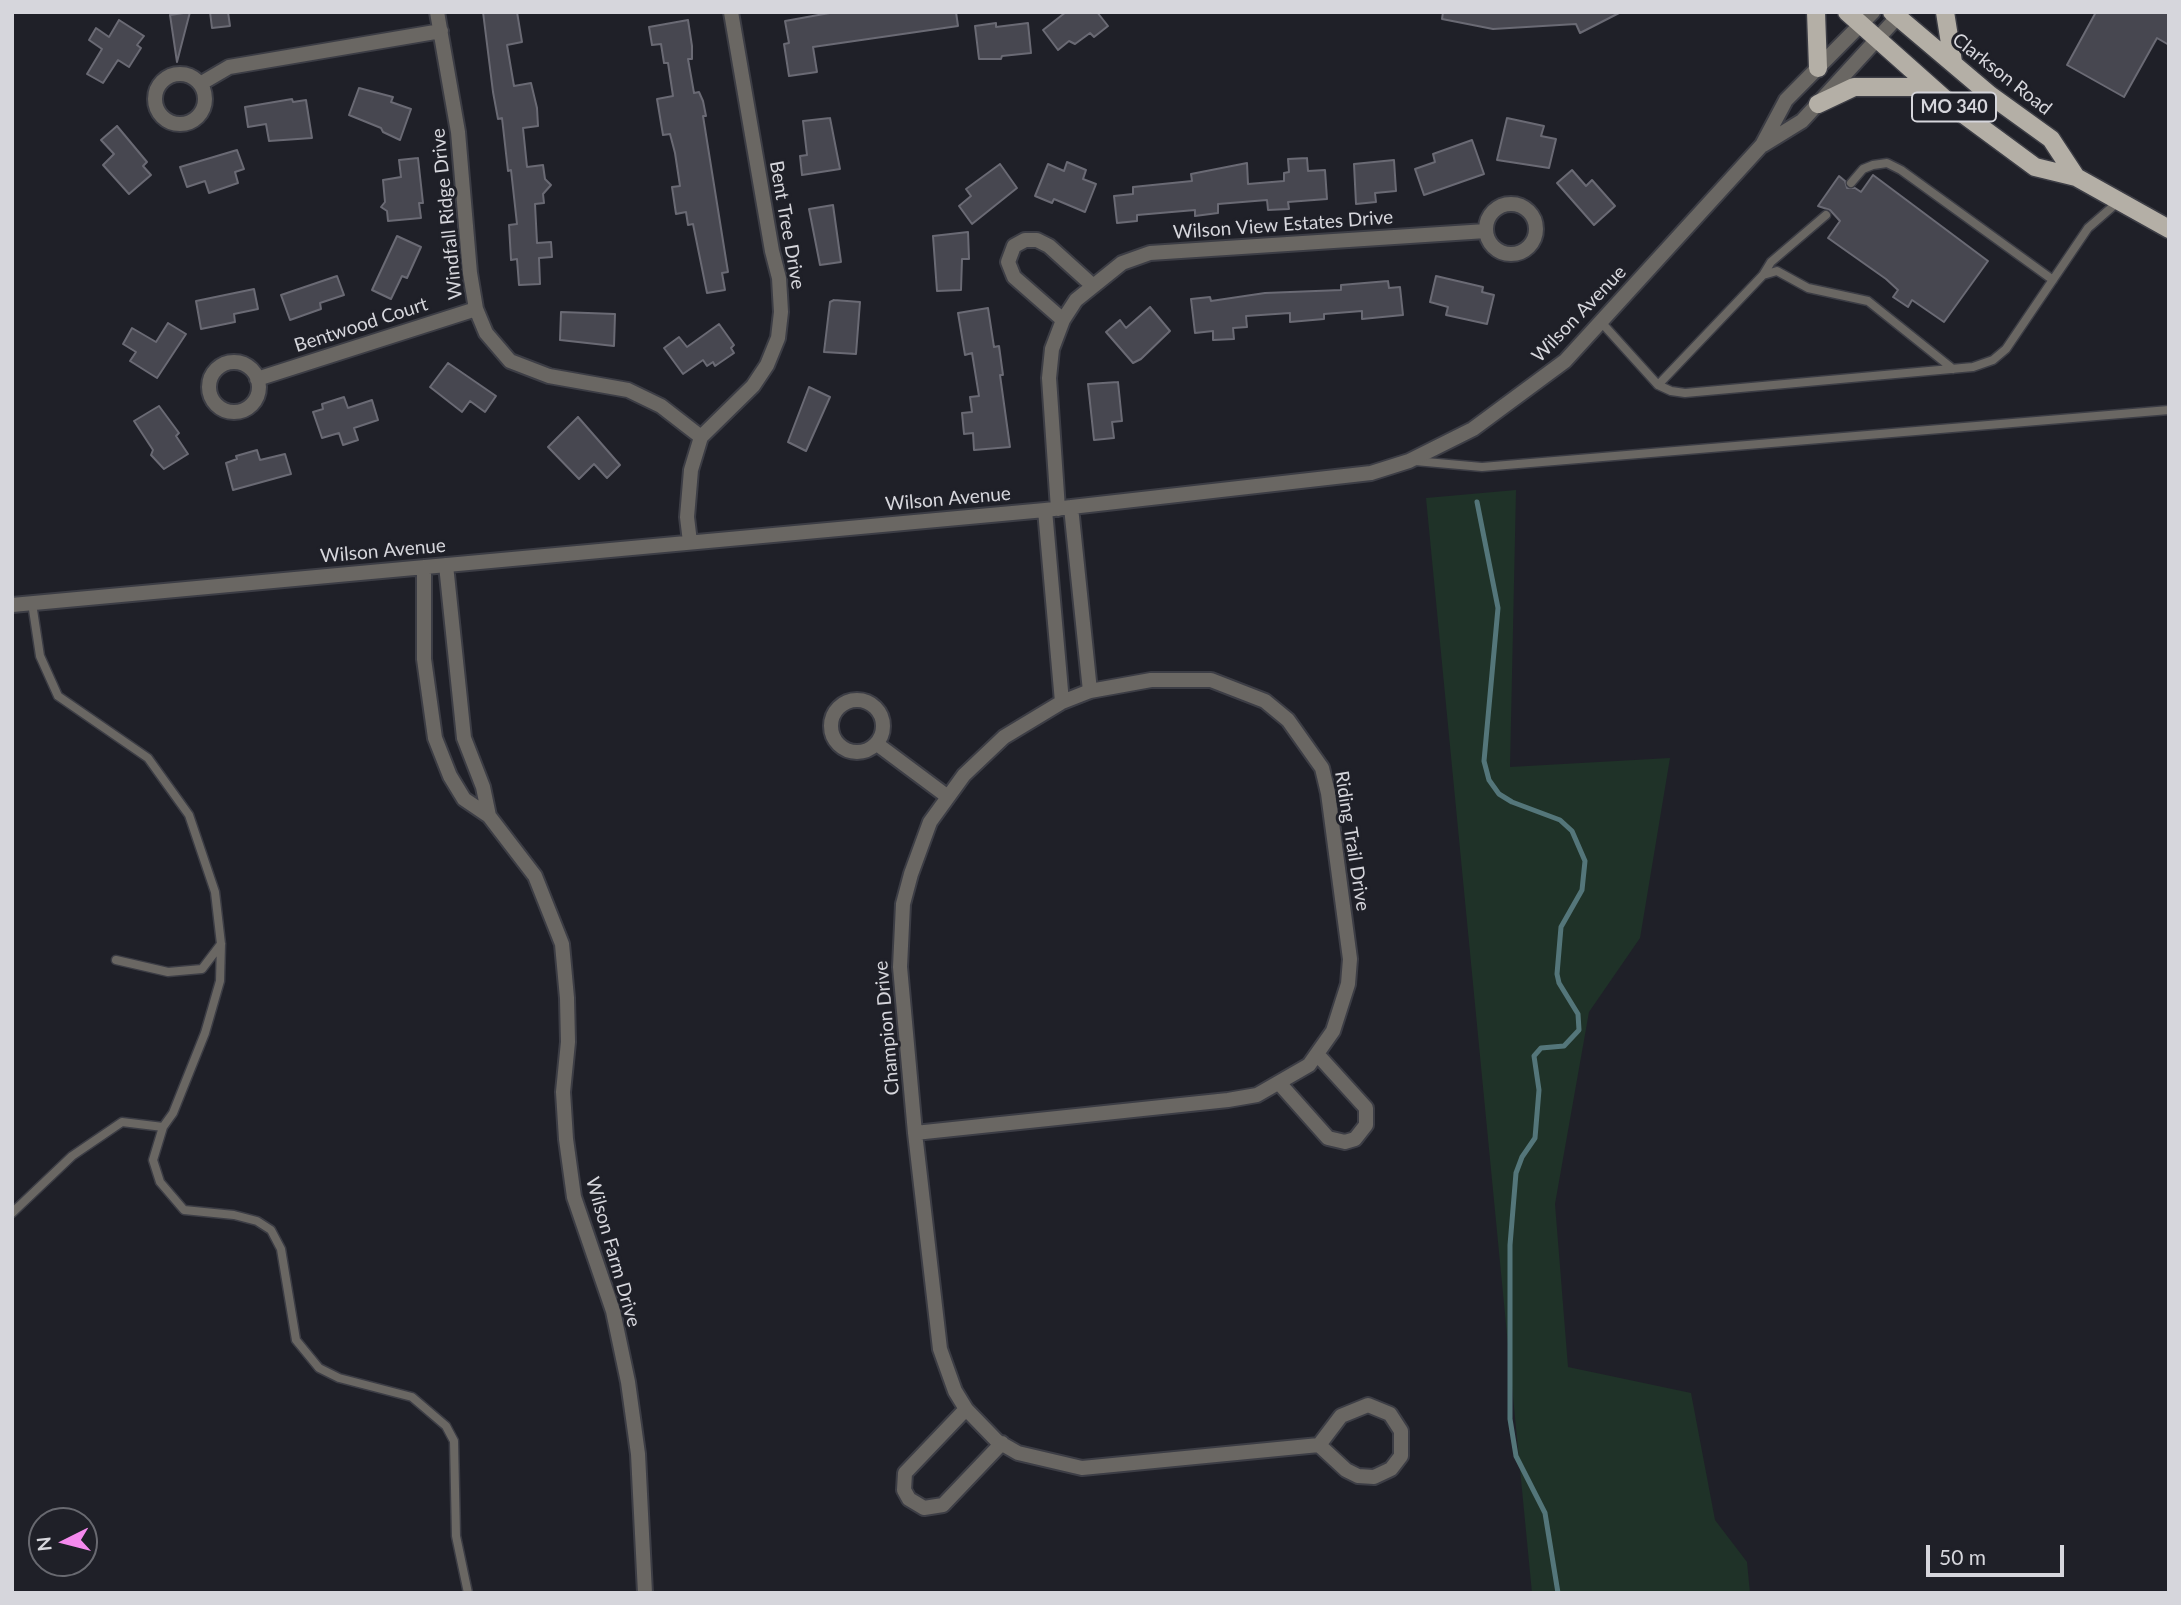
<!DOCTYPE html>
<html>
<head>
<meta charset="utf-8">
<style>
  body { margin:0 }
  #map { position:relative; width:2181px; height:1605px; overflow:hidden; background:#1f2028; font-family:Lato,sans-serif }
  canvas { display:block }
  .frame { position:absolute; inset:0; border:14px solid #d6d6dc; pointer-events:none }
  .north { position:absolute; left:28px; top:1507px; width:70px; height:70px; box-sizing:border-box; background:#1f2028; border:2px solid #686970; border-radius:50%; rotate:264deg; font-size:19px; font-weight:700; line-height:28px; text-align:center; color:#d6d6dc }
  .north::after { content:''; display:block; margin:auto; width:24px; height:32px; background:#f589ee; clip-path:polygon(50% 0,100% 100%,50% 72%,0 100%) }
  .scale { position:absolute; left:1926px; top:1545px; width:138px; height:32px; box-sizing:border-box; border:4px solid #d6d6dc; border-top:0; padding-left:9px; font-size:21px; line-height:24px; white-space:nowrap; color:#d6d6dc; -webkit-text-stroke:5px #1f2028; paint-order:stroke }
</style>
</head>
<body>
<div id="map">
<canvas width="2181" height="1605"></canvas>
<div class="frame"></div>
<div class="north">N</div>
<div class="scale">50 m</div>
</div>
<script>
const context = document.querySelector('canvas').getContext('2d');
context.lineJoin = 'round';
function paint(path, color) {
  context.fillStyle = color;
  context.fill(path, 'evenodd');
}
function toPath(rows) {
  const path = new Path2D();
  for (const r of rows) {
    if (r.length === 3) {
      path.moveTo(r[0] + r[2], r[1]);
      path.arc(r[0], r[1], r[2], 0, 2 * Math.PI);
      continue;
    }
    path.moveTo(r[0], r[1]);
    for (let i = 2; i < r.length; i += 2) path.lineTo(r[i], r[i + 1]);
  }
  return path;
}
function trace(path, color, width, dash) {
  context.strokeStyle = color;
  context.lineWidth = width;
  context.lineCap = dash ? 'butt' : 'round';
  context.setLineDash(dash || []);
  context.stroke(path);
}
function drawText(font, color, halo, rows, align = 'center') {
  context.font = font + ' Lato,sans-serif';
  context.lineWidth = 6;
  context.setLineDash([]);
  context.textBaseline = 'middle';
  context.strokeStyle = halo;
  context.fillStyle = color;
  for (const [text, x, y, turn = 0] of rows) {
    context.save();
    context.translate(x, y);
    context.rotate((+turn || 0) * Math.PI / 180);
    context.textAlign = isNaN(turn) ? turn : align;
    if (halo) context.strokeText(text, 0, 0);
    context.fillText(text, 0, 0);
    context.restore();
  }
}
const green = toPath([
  [1516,490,1510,767,1670,758,1640,938,1589,1012,1555,1204,1568,1367,1691,1393,1715,1520,1747,1562,1750,1593,1532,1593,1426,498]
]);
const stream = toPath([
  [1477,502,1498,608,1484,761,1489,780,1499,794,1512,802,1560,820,1572,831,1585,861,1582,890,1561,927,1557,974,1559,983,1578,1014,1579,1030,1564,1046,1541,1048,1534,1056,1539,1090,1535,1138,1522,1157,1516,1173,1510,1245,1510,1419,1516,1456,1545,1513,1558,1593]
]);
const building = toPath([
  [190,12,177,62,170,15,190,12],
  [210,12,228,12,230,26,212,28,210,12],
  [483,12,517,12,522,42,507,45,514,86,531,83,537,108,538,126,523,128,527,167,543,165,545,179,551,185,543,194,544,203,535,204,537,243,551,242,552,257,539,258,540,284,519,285,517,259,511,260,509,225,517,224,511,170,508,171,502,118,498,119,493,92,483,12],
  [835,12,956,12,958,26,813,47,817,72,789,76,784,44,789,43,785,21,835,12],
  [1066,12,1097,12,1108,26,1094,37,1090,33,1075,44,1069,41,1058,50,1043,30,1066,12],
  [1443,12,1621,12,1580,33,1576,24,1493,29,1442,19,1443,12],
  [2096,12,2169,12,2169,45,2157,38,2124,97,2067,65,2096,12],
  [119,20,144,36,137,45,141,48,129,67,118,60,103,83,87,74,102,49,89,40,96,28,109,37,119,20],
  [688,20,692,46,692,59,688,59,694,93,699,92,703,101,706,116,703,116,728,272,722,273,725,290,707,293,693,224,688,225,686,212,676,214,672,187,680,186,675,153,670,134,663,135,657,99,673,96,668,63,664,63,661,44,652,45,649,27,688,20],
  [996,23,996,27,1028,23,1031,53,1002,56,1001,59,979,59,975,26,996,23],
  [359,88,393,97,391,102,411,109,400,140,383,132,381,128,349,115,359,88],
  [292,99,293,102,306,100,312,138,269,141,266,124,248,127,245,107,292,99],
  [830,118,840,169,802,175,800,156,807,155,803,121,830,118],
  [1507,118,1544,126,1541,136,1556,139,1549,168,1497,160,1507,118],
  [117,126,147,162,143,166,151,175,129,194,103,165,114,154,101,140,117,126],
  [1472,140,1484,174,1424,195,1415,169,1435,162,1433,154,1472,140],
  [237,150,244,169,235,172,238,183,209,193,205,181,187,187,180,167,237,150],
  [418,158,423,203,419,203,421,218,388,221,387,211,381,207,385,202,383,180,401,177,399,160,418,158],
  [1307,158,1308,171,1325,170,1327,199,1288,202,1289,209,1268,210,1267,200,1218,204,1218,213,1195,216,1195,210,1137,215,1137,221,1117,223,1114,196,1133,194,1133,187,1192,181,1191,174,1247,163,1248,184,1284,181,1284,173,1289,172,1288,159,1307,158],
  [1394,160,1396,191,1375,193,1376,202,1356,204,1354,164,1394,160],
  [1067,162,1086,170,1083,179,1096,184,1085,212,1054,199,1052,203,1035,196,1048,164,1064,171,1067,162],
  [1000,164,1017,188,972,224,959,206,971,196,966,189,1000,164],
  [1572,170,1586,186,1592,180,1615,206,1594,225,1557,183,1572,170],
  [1873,175,1988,261,1944,322,1912,300,1908,307,1893,297,1898,290,1886,279,1828,238,1840,221,1830,210,1818,206,1839,176,1845,181,1847,188,1855,188,1861,192,1873,175],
  [833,205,841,262,820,265,809,209,833,205],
  [968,232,969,259,962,259,961,290,937,291,933,236,968,232],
  [397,236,421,247,407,278,402,276,391,299,372,290,397,236],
  [337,276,344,295,320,303,321,309,290,320,281,295,337,276],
  [1436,276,1483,287,1482,292,1494,295,1487,324,1446,315,1448,307,1430,302,1436,276],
  [1388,281,1389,288,1400,287,1403,315,1362,319,1362,311,1324,314,1324,319,1290,322,1290,313,1246,316,1247,327,1233,328,1234,339,1213,340,1213,331,1195,333,1191,299,1210,297,1211,301,1265,293,1341,290,1341,285,1388,281],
  [254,289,258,309,234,314,235,322,201,329,196,301,254,289],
  [834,300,860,302,856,354,824,352,830,302,834,300],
  [1150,307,1170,331,1141,359,1133,363,1106,332,1120,320,1126,328,1150,307],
  [988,308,994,347,999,346,1003,375,1000,375,1010,447,974,450,973,433,964,434,962,413,972,412,970,397,979,396,972,353,965,355,958,313,988,308],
  [561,312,615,314,614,346,560,340,561,312],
  [168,323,186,334,157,378,130,361,136,352,123,344,132,328,156,342,168,323],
  [719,324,734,345,731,348,734,353,715,366,713,362,707,366,703,360,683,374,664,348,679,337,687,347,719,324],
  [448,363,496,396,485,412,470,401,462,412,430,387,448,363],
  [1118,382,1122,421,1112,422,1114,438,1094,440,1088,384,1118,382],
  [809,387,830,397,806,451,788,442,809,387],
  [344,397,348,408,372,400,378,420,354,428,358,440,343,445,339,433,322,438,313,412,323,409,322,404,344,397],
  [159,406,179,433,176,436,188,454,164,469,151,455,153,450,134,421,159,406],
  [578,417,620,465,607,478,594,464,579,479,548,447,578,417],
  [257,450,260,460,285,454,291,474,233,490,226,463,237,459,236,456,257,450]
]);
const service = toPath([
  [1851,183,1863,169,1873,165,1887,163,1901,170,2053,280],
  [1763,275,1771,262,1826,215],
  [1601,322,1658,385,1671,391,1685,393,1973,367,1993,360,2006,349,2088,228,2119,201],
  [1658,385,1763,275,1777,271,1808,288,1868,301,1953,369],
  [1415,461,1482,467,2169,410],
  [116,960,168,972,202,969,221,944],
  [163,1127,153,1160,160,1182,184,1210,234,1215,257,1221,271,1230,281,1249,296,1340,319,1368,339,1378,412,1397,446,1426,454,1441,456,1536,468,1593],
  [12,1213,72,1156,122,1122,163,1127,173,1113,205,1033,220,981,221,944,215,892,189,815,148,758,58,696,40,656,32,603]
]);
const minor = toPath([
  [437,12,458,132,470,273,476,309,486,333,510,361,549,376,628,390,661,406,701,437],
  [180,99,25],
  [200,84,229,67,441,31],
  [1763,145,1802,121,1902,12],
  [1511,229,25],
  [1063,320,1014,277,1008,262,1014,246,1025,240,1037,240,1049,246,1092,285],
  [234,387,25],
  [257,379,476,309],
  [1071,507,1090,691],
  [1058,509,1049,378,1052,349,1063,320,1076,300,1122,263,1150,253,1486,231],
  [1045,510,1062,702],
  [690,542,687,517,691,470,701,437,753,386,767,365,778,338,781,312,779,278,772,251,731,12],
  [446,565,464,738,483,787,489,816],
  [424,567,424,659,435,738,450,776,464,799,489,816,535,876,562,944,567,998,568,1042,563,1092,566,1139,574,1197,613,1311,628,1382,638,1454,645,1593],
  [12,605,1045,510,1371,473,1409,461,1473,429,1565,361,1762,145,1786,100,1873,12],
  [857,726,26],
  [877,744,948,797],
  [1280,1084,1328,1138,1345,1142,1355,1139,1366,1125,1366,1108,1317,1054],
  [915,1133,1228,1100,1257,1095,1309,1065,1333,1031,1348,984,1350,959,1328,793,1322,768,1288,720,1265,701,1211,680,1151,680,1090,691,1062,702,1004,737,964,775,930,822,911,874,903,904,900,967,915,1133,940,1349,955,1391,966,1409,997,1441,1018,1453,1082,1468,1319,1445,1341,1416,1368,1405,1390,1414,1401,1431,1401,1456,1391,1469,1374,1477,1358,1476,1346,1470,1319,1445],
  [966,1409,905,1473,904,1490,909,1499,924,1508,943,1505,1002,1443]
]);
const primary = toPath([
  [1816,12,1818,68],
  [1847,12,1955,108,2035,167,2076,177,2169,229],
  [1892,12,1990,95,2051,139,2076,177],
  [1945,12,1953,62],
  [1818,104,1854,87,1931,87]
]);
const shields = [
  [1954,107,84]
];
const shieldNames = [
  ["MO 340",1954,107]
];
const streetNames = [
  ["Clarkson Road",2002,74,38],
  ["Windfall Ridge Drive",447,214,-96],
  ["Bent Tree Drive",787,225,80],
  ["Wilson View Estates Drive",1283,225,-4],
  ["Wilson Avenue",1579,314,-46],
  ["Bentwood Court",361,325,-18],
  ["Wilson Avenue",948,499,-5],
  ["Wilson Avenue",383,551,-5],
  ["Riding Trail Drive",1352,841,81],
  ["Champion Drive",887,1028,-95],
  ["Wilson Farm Drive",613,1252,74]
];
paint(green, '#1f3228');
trace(stream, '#54767a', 5);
paint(building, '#474750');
trace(building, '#6a6a74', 2);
trace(service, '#3c3d45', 11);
trace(minor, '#3c3d45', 18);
trace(primary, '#3c3d45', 21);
trace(service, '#6a6763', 8);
trace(minor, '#6a6763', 14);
trace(primary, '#b4afa6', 18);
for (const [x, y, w] of shields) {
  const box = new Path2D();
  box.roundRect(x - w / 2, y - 14.5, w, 29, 5);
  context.fillStyle = '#1f2028';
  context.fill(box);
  trace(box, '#d6d6dc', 2);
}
drawText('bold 18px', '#d6d6dc', null, shieldNames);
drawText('19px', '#d6d6dc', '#1f2028', streetNames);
</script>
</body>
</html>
